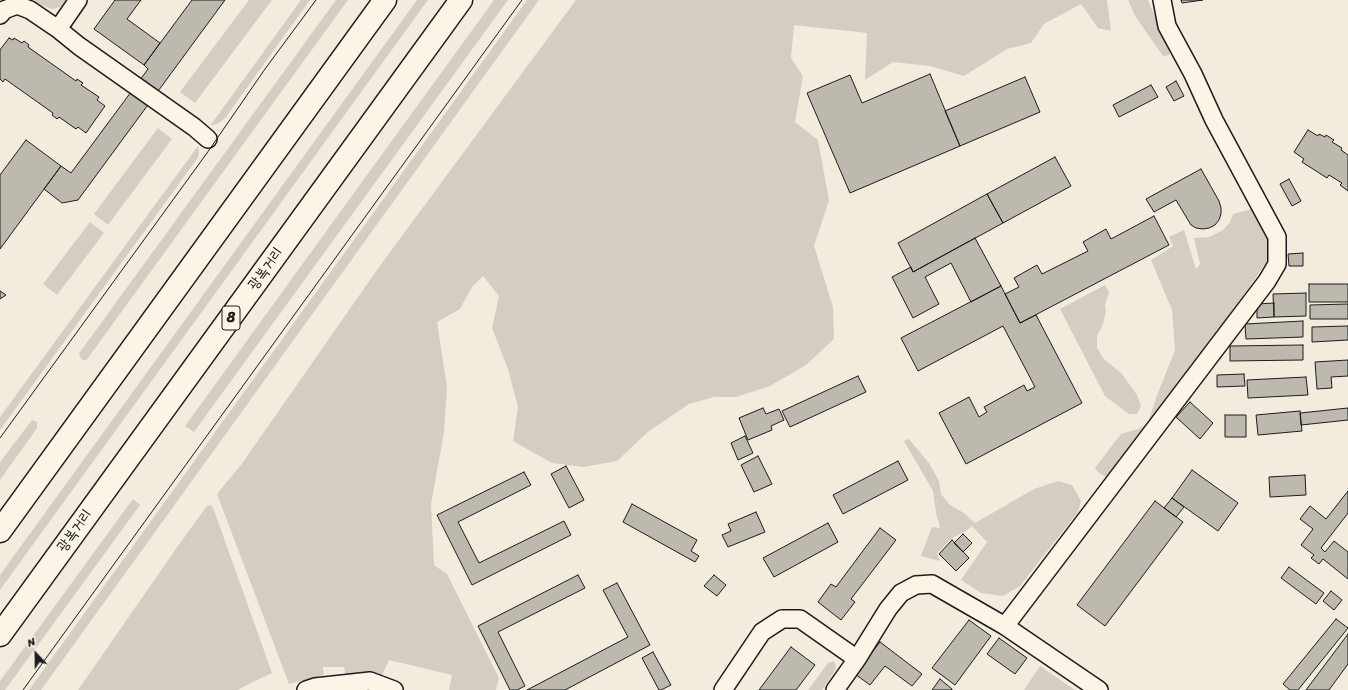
<!DOCTYPE html>
<html>
<head>
<meta charset="utf-8">
<style>
  body { margin:0 }
  #map { position:relative; width:1348px; height:690px; overflow:hidden; background:#f3ecdd; font-family:Sriracha,sans-serif }
  canvas { display:block }
  .north { position:absolute; left:16px; top:634px; width:40px; height:40px; -webkit-text-stroke:3px #fcf5e5; paint-order:stroke; rotate:338deg; font-size:11px; font-weight:700; line-height:16px; text-align:center; color:#1c1c1c }
  .north::after { content:''; display:block; margin:auto; width:14px; height:18px; background:#1c1c1c; clip-path:polygon(50% 0,100% 100%,50% 72%,0 100%) }
</style>
</head>
<body>
<div id="map">
<canvas width="1348" height="690"></canvas>
<div class="north">N</div>
</div>
<script>
const context = document.querySelector('canvas').getContext('2d');
context.lineJoin = 'round';
function paint(path, color) {
  context.fillStyle = color;
  context.fill(path, 'evenodd');
}
function toPath(rows) {
  const path = new Path2D();
  for (const r of rows) {
    path.moveTo(r[0], r[1]);
    for (let i = 2; i < r.length; i += 2) path.lineTo(r[i], r[i + 1]);
  }
  return path;
}
function trace(path, color, width, dash) {
  context.strokeStyle = color;
  context.lineWidth = width;
  context.lineCap = dash ? 'butt' : 'round';
  context.setLineDash(dash || []);
  context.stroke(path);
}
function drawText(font, color, halo, rows, align = 'center') {
  context.font = font + ' Sriracha,"Poor Story",sans-serif';
  context.lineWidth = 4;
  context.setLineDash([]);
  context.textBaseline = 'middle';
  context.strokeStyle = halo;
  context.fillStyle = color;
  for (const [text, x, y, turn = 0] of rows) {
    context.save();
    context.translate(x, y);
    context.rotate((+turn || 0) * Math.PI / 180);
    context.textAlign = isNaN(turn) ? turn : align;
    if (halo) context.strokeText(text, 0, 0);
    context.fillText(text, 0, 0);
    context.restore();
  }
}
const green = toPath([
  [28,0,70,0,66,6,52,9],
  [249,0,272,0,195,103,180,92],
  [301,0,310,0,226,117,219,123,210,126],
  [336,0,348,0,88,358,86,360,82,360,79,355,80,352],
  [417,0,428,0,0,590,0,575],
  [494,0,508,0,194,432,185,426],
  [527,0,539,0,41,690,29,690],
  [576,0,1107,0,1111,31,1098,28,1081,4,1044,24,1031,43,1007,49,964,76,930,66,893,62,865,80,867,33,794,25,791,58,803,76,795,122,818,140,829,200,814,246,833,307,834,339,806,365,770,386,736,397,714,397,689,404,649,431,617,461,584,467,552,463,513,441,518,407,508,369,492,328,499,296,483,276,472,287,460,309,437,322,447,387,444,432,431,504,434,565,447,574,499,678,496,690,449,690,452,675,389,660,381,677,346,677,344,667,323,667,324,675,289,684,217,494,241,465,379,267],
  [1128,0,1148,0,1170,53,1167,56,1163,56,1135,16],
  [158,128,172,139,108,225,94,214],
  [198,146,199,153,197,159,0,430,0,417],
  [1252,209,1266,234,1270,248,1268,260,1183,381,1113,476,1106,477,1098,472,1095,468,1121,434,1138,429,1148,423,1156,398,1175,350,1172,310,1151,260,1173,246,1169,237,1184,230,1196,269,1200,264,1194,238,1209,237,1223,230,1230,222,1233,214],
  [90,222,104,233,57,295,43,284],
  [1105,285,1109,292,1105,305,1106,311,1103,324,1097,336,1097,348,1103,358,1122,374,1137,395,1141,406,1137,414,1129,414,1105,396,1060,309],
  [32,420,37,422,37,428,0,480,0,462],
  [909,439,929,463,939,481,941,494,950,505,964,513,975,523,1034,489,1058,481,1072,485,1081,501,1078,512,1020,586,1003,596,981,593,961,580,987,542,972,526,966,531,952,538,937,553,940,561,921,556,932,527,940,528,936,513,933,491,904,441],
  [133,499,140,505,5,690,0,690,0,681],
  [210,505,212,506,215,513,272,673,237,690,78,690,173,553,206,507],
  [834,661,836,666,834,672,822,690,808,690,828,663],
  [1040,666,1075,690,1024,690]
]);
const building = toPath([
  [115,0,141,0,127,19,160,43,144,65,94,29,115,0],
  [192,0,225,0,78,200,62,203,44,189,61,166,71,173,148,69,144,65,192,0],
  [1181,0,1203,0,1182,3,1181,0],
  [9,38,13,40,14,38,22,43,24,41,29,45,28,47,76,81,77,79,83,83,81,85,99,97,97,100,105,106,86,133,78,127,76,129,59,117,57,119,52,115,53,113,5,79,3,82,0,79,0,50,9,38],
  [930,74,960,146,850,193,807,93,850,75,862,103,930,74],
  [1025,77,1040,112,960,146,945,111,1025,77],
  [1176,81,1184,96,1174,101,1166,87,1176,81],
  [1151,85,1158,97,1119,117,1113,105,1151,85],
  [1308,130,1318,136,1319,134,1325,137,1326,135,1334,140,1332,142,1342,148,1341,150,1348,155,1348,191,1340,185,1342,183,1329,175,1327,178,1302,162,1304,159,1294,152,1308,130],
  [26,140,61,166,0,249,0,175,26,140],
  [1055,157,1071,186,1003,223,987,194,1055,157],
  [1201,169,1219,201,1221,208,1221,214,1219,220,1215,225,1209,228,1203,229,1196,228,1191,225,1176,200,1154,212,1146,199,1201,169],
  [1289,179,1301,201,1292,206,1280,184,1289,179],
  [987,194,1003,223,913,272,898,243,987,194],
  [1154,216,1169,245,1020,323,1005,294,1019,287,1014,278,1037,265,1042,274,1088,251,1083,242,1106,229,1111,239,1154,216],
  [975,238,1001,286,971,302,951,263,925,277,939,304,913,318,892,277,911,267,913,272,975,238],
  [1303,253,1303,266,1289,266,1288,254,1303,253],
  [1309,284,1348,284,1348,302,1309,302,1309,284],
  [1001,286,1020,323,1036,315,1082,403,966,464,939,413,969,397,979,417,987,412,984,407,1024,385,1027,391,1035,387,1003,326,918,371,901,338,1001,286],
  [0,291,6,295,0,299,0,291],
  [1306,293,1306,316,1274,317,1273,294,1306,293],
  [1274,303,1274,317,1257,318,1257,304,1274,303],
  [1348,304,1348,319,1310,319,1310,305,1348,304],
  [1303,321,1303,337,1246,339,1245,324,1303,321],
  [1348,326,1348,340,1312,342,1312,327,1348,326],
  [1303,345,1303,360,1230,361,1230,346,1303,345],
  [1348,360,1348,376,1331,377,1332,388,1317,389,1315,362,1348,360],
  [1244,374,1245,386,1217,387,1217,375,1244,374],
  [858,376,866,392,790,427,782,411,858,376],
  [1306,377,1308,395,1248,398,1247,380,1306,377],
  [1190,402,1213,423,1200,439,1176,417,1190,402],
  [763,408,766,414,779,409,784,420,771,426,772,430,748,440,739,418,763,408],
  [1348,408,1348,420,1301,425,1300,413,1348,408],
  [1300,411,1302,431,1258,435,1256,415,1300,411],
  [1225,415,1246,415,1246,437,1225,437,1225,415],
  [745,436,753,453,738,460,731,443,745,436],
  [758,456,772,484,754,492,741,465,758,456],
  [898,461,908,480,843,514,833,495,898,461],
  [566,466,584,500,569,508,551,474,566,466],
  [1192,470,1238,503,1218,531,1172,498,1192,470],
  [524,472,531,485,458,522,479,563,564,521,571,535,472,585,437,515,524,472],
  [1305,475,1306,495,1270,497,1269,477,1305,475],
  [1348,491,1348,513,1321,548,1325,552,1334,541,1348,552,1348,579,1323,559,1319,564,1311,558,1314,555,1301,545,1313,529,1300,519,1310,506,1326,519,1348,491],
  [1172,498,1184,507,1176,517,1164,508,1172,498],
  [1155,501,1183,522,1105,626,1077,605,1155,501],
  [632,504,697,540,691,551,699,556,695,562,623,522,632,504],
  [756,512,765,532,728,547,722,535,731,531,728,524,756,512],
  [828,523,838,542,774,577,763,558,828,523],
  [880,528,896,540,851,599,855,602,841,620,818,602,831,584,836,587,880,528],
  [963,534,972,543,963,552,954,543,963,534],
  [952,540,969,558,956,571,939,554,952,540],
  [1289,567,1324,593,1316,604,1281,578,1289,567],
  [578,575,585,588,498,632,525,686,517,690,510,690,478,626,578,575],
  [714,575,726,585,717,596,704,586,714,575],
  [617,583,650,645,565,690,527,690,628,637,603,590,617,583],
  [1331,591,1342,600,1334,610,1323,601,1331,591],
  [1336,619,1348,628,1298,690,1290,690,1283,684,1336,619],
  [969,620,991,636,955,685,932,668,969,620],
  [1348,634,1348,664,1329,690,1306,690,1348,634],
  [999,638,1027,658,1015,674,987,654,999,638],
  [880,642,922,674,912,686,885,666,870,685,855,674,880,642],
  [791,647,815,665,796,690,759,690,791,647],
  [653,652,671,685,661,690,659,690,642,658,653,652],
  [940,679,952,689,952,690,932,690,940,679]
]);
const minor = toPath([
  [78,0,58,29,79,46,194,127,208,139],
  [0,15,4,10,17,5,30,10,58,29],
  [1005,626,1267,281,1277,264,1277,237,1214,120,1193,74,1167,26,1162,0],
  [306,690,315,687,370,681,394,690],
  [723,690,762,632,782,619,800,619,857,659],
  [835,690,857,659,888,609,901,593,916,585,932,584,1005,626,1099,690]
]);
const trunk = toPath([
  [0,531,385,0],
  [0,635,461,0]
]);
const tram = toPath([
  [0,438,207,153,265,69,316,0],
  [23,690,522,0]
]);
const shields = [
  [231,318,18]
];
const shieldNames = [
  ["8",231,318]
];
const streetNames = [
  ["광복거리",266,269,-54],
  ["광복거리",75,531,-54]
];
paint(green, '#d3cec1');
paint(building, '#beb9ae');
trace(building, '#1c1c1c', 1);
trace(minor, '#1c1c1c', 20);
trace(trunk, '#1c1c1c', 25);
trace(minor, '#fcf5e5', 17);
trace(trunk, '#fcf5e5', 22);
trace(tram, '#1c1c1c', 1);
for (const [x, y, w] of shields) {
  const box = new Path2D();
  box.roundRect(x - w / 2, y - 12, w, 24, 3);
  context.fillStyle = '#fcf5e5';
  context.fill(box);
  trace(box, '#1c1c1c', 1);
}
drawText('bold 14px', '#1c1c1c', null, shieldNames);
drawText('15px', '#1c1c1c', '#fcf5e5', streetNames);
</script>
</body>
</html>
